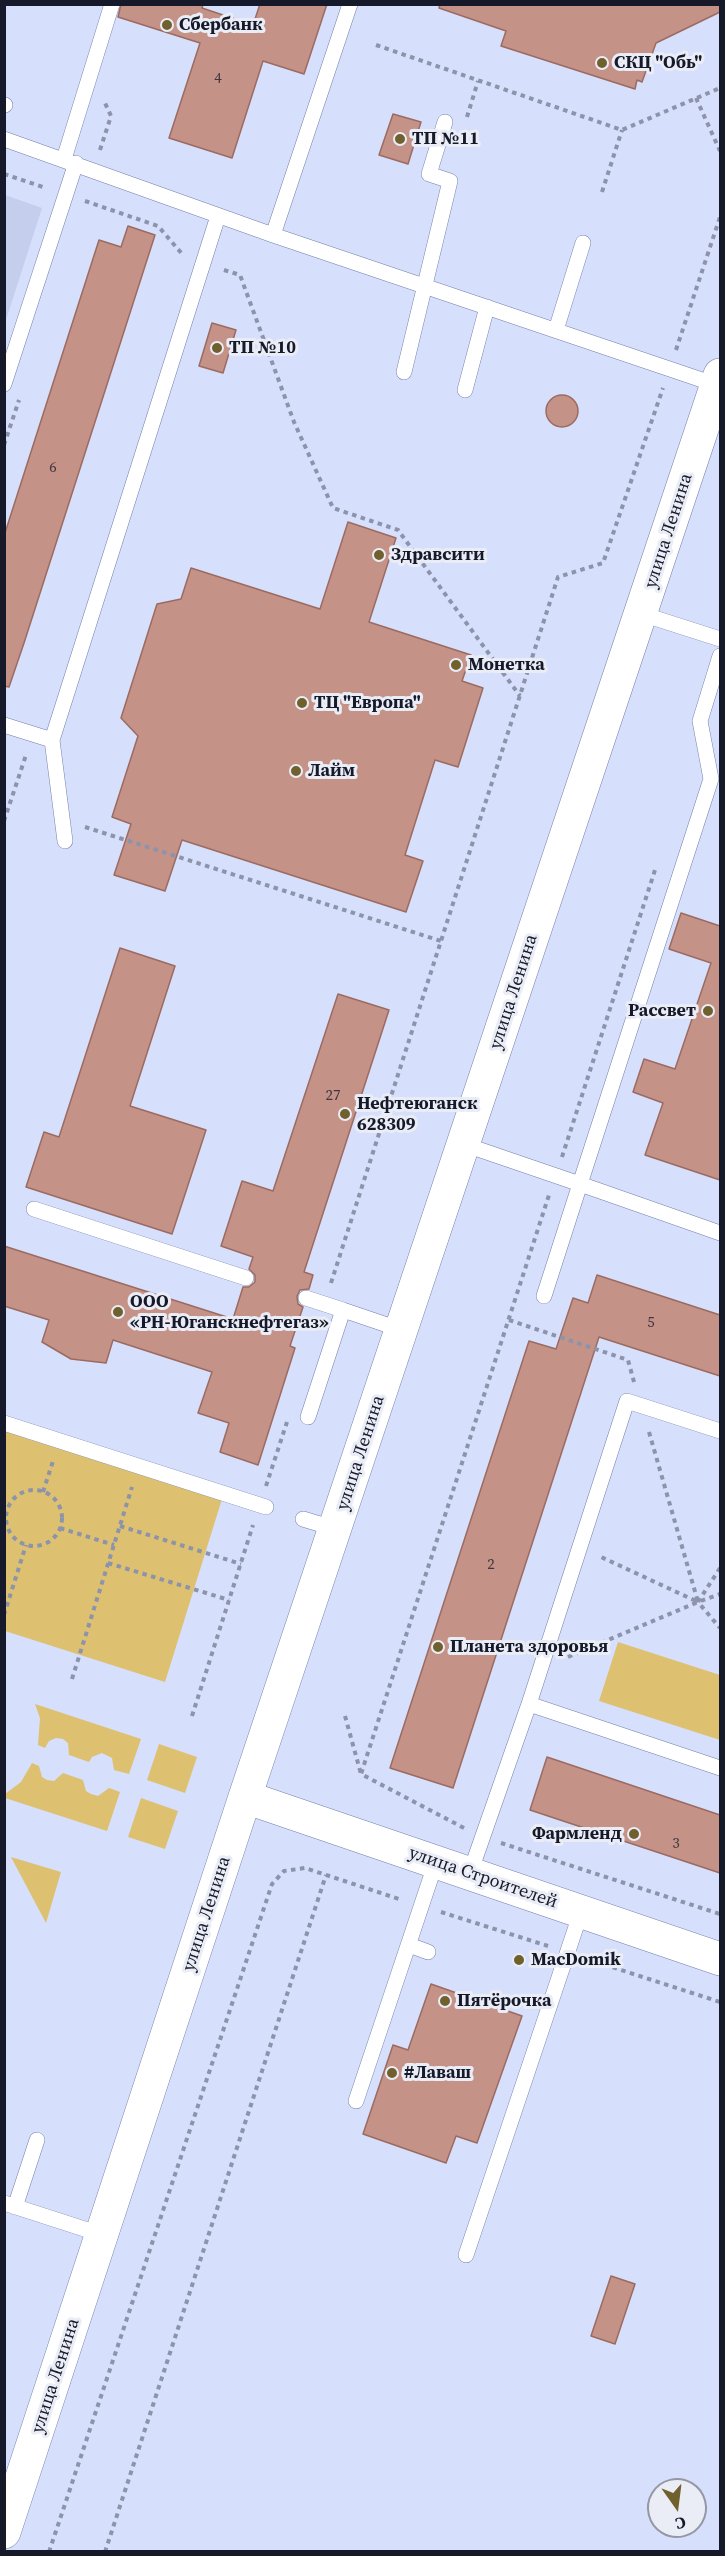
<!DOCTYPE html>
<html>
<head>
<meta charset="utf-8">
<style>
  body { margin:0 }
  #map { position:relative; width:725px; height:2556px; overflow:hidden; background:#d6dffb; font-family:"Source Serif 4",serif }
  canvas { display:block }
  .frame { position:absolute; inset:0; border:6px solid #151929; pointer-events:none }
  .north { position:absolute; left:647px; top:2478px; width:60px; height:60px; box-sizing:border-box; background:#eaedf6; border:2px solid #9598a4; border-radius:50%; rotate:166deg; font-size:16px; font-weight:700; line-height:24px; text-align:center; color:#151929 }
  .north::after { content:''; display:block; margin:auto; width:21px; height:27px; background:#70602e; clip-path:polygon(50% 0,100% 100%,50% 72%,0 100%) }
</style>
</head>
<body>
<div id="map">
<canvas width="725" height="2556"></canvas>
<div class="frame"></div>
<div class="north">С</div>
</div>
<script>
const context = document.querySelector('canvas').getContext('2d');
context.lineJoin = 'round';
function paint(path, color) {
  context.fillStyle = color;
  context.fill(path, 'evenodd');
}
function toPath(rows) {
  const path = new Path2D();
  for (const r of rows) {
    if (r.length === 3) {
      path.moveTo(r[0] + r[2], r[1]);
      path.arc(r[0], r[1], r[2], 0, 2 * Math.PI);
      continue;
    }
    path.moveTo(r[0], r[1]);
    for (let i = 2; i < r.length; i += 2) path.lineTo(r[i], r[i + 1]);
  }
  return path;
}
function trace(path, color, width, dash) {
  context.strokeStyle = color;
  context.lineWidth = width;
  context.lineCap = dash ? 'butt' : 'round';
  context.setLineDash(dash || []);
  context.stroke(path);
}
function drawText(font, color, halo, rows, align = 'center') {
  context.font = font + ' "Source Serif 4",serif';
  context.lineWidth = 6;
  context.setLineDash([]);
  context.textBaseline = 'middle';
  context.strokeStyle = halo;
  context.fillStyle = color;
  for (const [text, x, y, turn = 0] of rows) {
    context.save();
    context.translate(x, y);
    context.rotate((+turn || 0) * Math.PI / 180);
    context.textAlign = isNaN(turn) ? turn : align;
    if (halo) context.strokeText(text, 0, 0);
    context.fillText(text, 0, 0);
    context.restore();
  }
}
const built = toPath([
  [5,195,42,208,5,323,4,195]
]);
const green = toPath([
  [4,1430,222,1499,165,1682,5,1631],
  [618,1642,720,1675,720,1740,599,1701],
  [35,1704,141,1739,129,1774,114,1770,112,1758,102,1753,92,1757,89,1762,69,1755,68,1743,63,1739,56,1738,49,1741,45,1748,38,1745,40,1718],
  [159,1744,197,1757,185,1793,147,1780],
  [32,1763,39,1766,42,1777,47,1780,54,1781,63,1773,83,1780,86,1791,91,1794,98,1796,109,1788,120,1792,107,1831,5,1798,5,1794,21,1782],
  [141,1798,178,1811,165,1849,128,1837],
  [11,1857,61,1872,46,1923]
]);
const building = toPath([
  [121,4,203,4,202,8,253,25,260,4,327,4,304,74,263,61,232,158,169,138,200,43,118,17,121,4],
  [440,4,720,4,720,12,656,43,642,82,637,80,635,89,501,46,506,31,439,8,440,4],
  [393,114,421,122,408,164,379,155,393,114],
  [128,226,155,235,24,643,9,687,4,686,4,536,99,240,121,247,128,226],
  [212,323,236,330,223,373,199,366,212,323],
  [562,411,16],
  [348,522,396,538,369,622,471,655,462,681,483,688,458,767,435,760,405,855,423,861,406,912,182,840,165,891,114,875,131,824,112,817,138,736,121,718,157,604,181,599,191,568,320,609,348,522],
  [681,913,720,926,720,1180,645,1155,663,1103,633,1092,644,1059,675,1069,711,963,669,949,681,913],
  [120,948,175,966,130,1106,206,1130,172,1234,26,1187,44,1132,59,1137,120,948],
  [338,994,389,1010,304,1272,313,1275,309,1289,300,1290,297,1296,298,1304,303,1307,290,1346,295,1348,258,1465,220,1452,229,1423,198,1413,212,1372,113,1340,106,1363,71,1359,42,1342,49,1320,4,1306,4,1246,233,1319,243,1287,249,1287,255,1282,255,1275,249,1269,253,1257,221,1246,242,1181,273,1191,338,994],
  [597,1275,720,1315,720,1376,599,1337,453,1788,390,1768,529,1341,556,1349,573,1298,588,1303,597,1275],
  [547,1757,720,1815,720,1873,530,1810,547,1757],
  [431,1984,522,2016,477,2143,456,2136,446,2163,363,2134,393,2045,408,2050,431,1984],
  [611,2276,635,2284,615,2344,591,2336,611,2276]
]);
const path = toPath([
  [376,45,622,130,720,88],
  [696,98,720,151],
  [467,117,478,81],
  [100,150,111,116,105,103],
  [4,174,46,188],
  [602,192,622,130],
  [85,201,158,226,183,255],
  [224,270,240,275,294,422,333,508,398,530,520,696],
  [676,350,720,217],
  [4,445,19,400],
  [4,821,26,755],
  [85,827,441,941],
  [562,1157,655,870],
  [331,1283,558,577,603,563,663,388],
  [509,1320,628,1360,634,1382],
  [649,1432,698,1602,720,1594],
  [266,1486,287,1422],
  [34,1518,28],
  [43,1492,53,1461],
  [120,1526,241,1564],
  [60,1528,114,1545],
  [108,1563,229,1600],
  [720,1568,698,1602,720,1628],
  [4,1615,26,1545],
  [568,1657,698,1602,599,1556],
  [72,1679,132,1487],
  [192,1716,253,1525],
  [345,1716,361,1774],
  [464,1828,361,1774,549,1195],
  [501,1843,720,1914],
  [441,1912,548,1946],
  [587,1959,720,2002],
  [49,2552,272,1884,284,1871,305,1868,402,1900],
  [105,2552,326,1875]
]);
const lane = toPath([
  [4,105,5,105],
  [4,139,273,235,717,385],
  [64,159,112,4],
  [273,235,350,4],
  [556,330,583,243],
  [404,372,450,181,429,174,445,122],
  [4,384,76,163],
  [465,390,487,307],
  [642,614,720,639],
  [720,656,700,721,711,779,580,1184,720,1233],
  [4,725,52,740,218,216],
  [52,740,65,841],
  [463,1144,580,1184,544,1296],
  [34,1209,246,1278],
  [306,1298,343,1310],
  [308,1417,343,1310,402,1330],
  [4,1423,266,1507],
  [303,1519,336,1529],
  [529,1704,720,1768],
  [470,1873,529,1704,627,1401,720,1431],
  [409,1945,428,1952],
  [356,2101,436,1862],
  [4,2203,103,2235],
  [15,2207,37,2140],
  [466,2255,581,1912]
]);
const secondary = toPath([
  [245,1797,720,1959],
  [4,2532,245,1797,720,375]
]);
const markers = [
  [167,25,6,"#70602e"],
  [602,63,6,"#70602e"],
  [400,139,6,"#70602e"],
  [217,348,6,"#70602e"],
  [379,555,6,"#70602e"],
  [456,665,6,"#70602e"],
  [302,703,6,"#70602e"],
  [296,771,6,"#70602e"],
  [708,1011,6,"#70602e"],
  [345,1114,6,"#70602e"],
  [118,1312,6,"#70602e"],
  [438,1647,6,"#70602e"],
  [634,1834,6,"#70602e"],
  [519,1960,6,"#70602e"],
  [445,2001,6,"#70602e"],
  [392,2073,6,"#70602e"]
];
const numberNames = [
  ["4",218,79],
  ["6",53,468],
  ["27",333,1096],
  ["5",651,1323],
  ["2",491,1565],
  ["3",676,1844]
];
const poiNames = [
  ["Сбербанк",179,25],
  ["СКЦ \"Обь\"",614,63],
  ["ТП №11",412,139],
  ["ТП №10",229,348],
  ["Здравсити",391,555],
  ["Монетка",468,665],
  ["ТЦ \"Европа\"",314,703],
  ["Лайм",308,771],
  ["Рассвет",696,1011,"right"],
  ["Нефтеюганск",357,1104],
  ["628309",357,1125],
  ["ООО",130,1302],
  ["«РН-Юганскнефтегаз»",130,1323],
  ["Планета здоровья",450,1647],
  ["Фармленд",622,1834,"right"],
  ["MacDomik",531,1960],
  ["Пятёрочка",457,2001],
  ["#Лаваш",404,2073]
];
const streetNames = [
  ["улица Ленина",669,531,-72],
  ["улица Ленина",514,992,-72],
  ["улица Ленина",361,1453,-72],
  ["улица Строителей",483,1878,19],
  ["улица Ленина",207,1914,-72],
  ["улица Ленина",56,2376,-72]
];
paint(built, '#c5ceed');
paint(green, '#ddc170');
paint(building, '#c59288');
trace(building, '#9b6b61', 1.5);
trace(lane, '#7481aa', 16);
trace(secondary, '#7481aa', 34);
trace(path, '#8c93aa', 4, [4.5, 4.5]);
trace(lane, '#fff', 15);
trace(secondary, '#fff', 33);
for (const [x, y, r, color] of markers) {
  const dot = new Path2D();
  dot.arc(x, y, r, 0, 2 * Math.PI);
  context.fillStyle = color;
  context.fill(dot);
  trace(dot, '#eaedf6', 2);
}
drawText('15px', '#413741', null, numberNames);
drawText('bold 18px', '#151929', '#eaedf6', poiNames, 'left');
drawText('18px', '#151929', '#eaedf6', streetNames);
</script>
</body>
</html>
